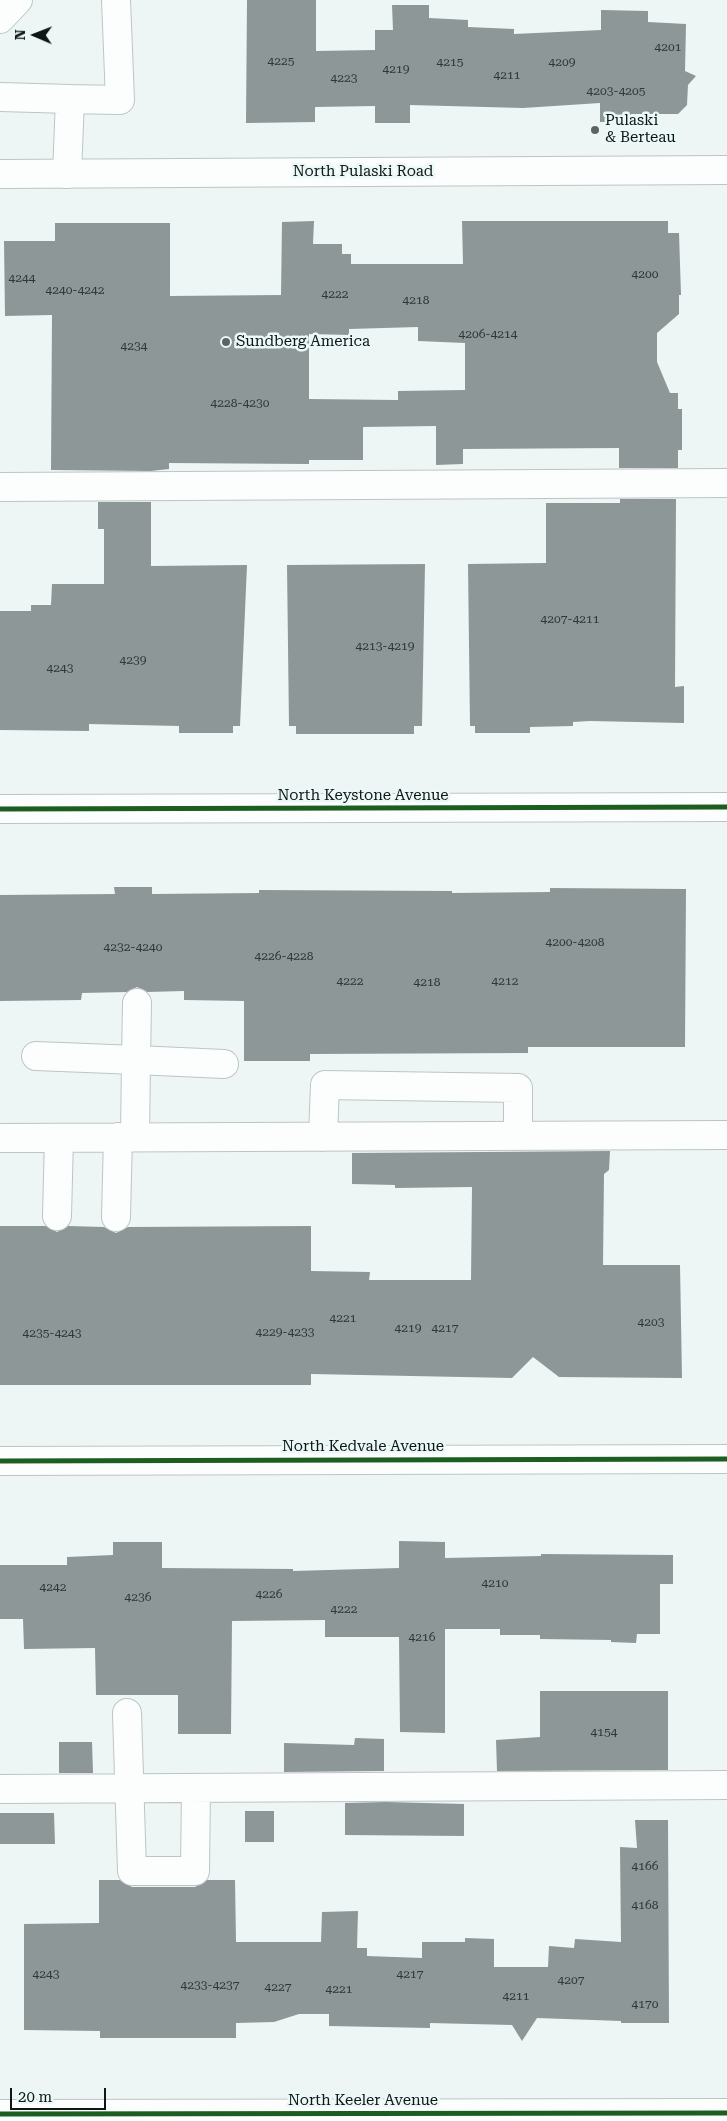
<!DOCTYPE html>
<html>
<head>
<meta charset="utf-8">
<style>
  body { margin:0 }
  #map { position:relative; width:727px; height:2121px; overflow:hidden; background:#eef5f5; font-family:"Roboto Serif",serif }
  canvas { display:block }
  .north { position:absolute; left:10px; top:10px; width:50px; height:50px; -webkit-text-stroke:4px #ebf8f8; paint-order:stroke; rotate:271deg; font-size:14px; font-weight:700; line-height:20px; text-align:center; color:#101515 }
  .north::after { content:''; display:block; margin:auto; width:18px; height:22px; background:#101515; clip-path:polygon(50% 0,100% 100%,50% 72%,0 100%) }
  .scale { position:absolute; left:10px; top:2088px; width:96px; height:22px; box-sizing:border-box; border:2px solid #101515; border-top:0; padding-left:6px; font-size:15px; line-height:18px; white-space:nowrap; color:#101515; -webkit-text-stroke:4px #ebf8f8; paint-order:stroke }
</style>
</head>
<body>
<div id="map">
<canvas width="727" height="2121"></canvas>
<div class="north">N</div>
<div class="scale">20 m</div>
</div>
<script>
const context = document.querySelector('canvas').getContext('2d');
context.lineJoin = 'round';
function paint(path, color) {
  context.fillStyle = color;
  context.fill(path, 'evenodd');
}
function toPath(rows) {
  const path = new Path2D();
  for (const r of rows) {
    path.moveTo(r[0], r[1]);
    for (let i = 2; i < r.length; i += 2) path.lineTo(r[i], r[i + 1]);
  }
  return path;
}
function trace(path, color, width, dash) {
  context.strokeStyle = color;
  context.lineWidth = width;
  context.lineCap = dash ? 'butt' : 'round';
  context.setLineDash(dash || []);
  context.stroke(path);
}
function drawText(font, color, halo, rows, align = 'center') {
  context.font = font + ' "Roboto Serif",serif';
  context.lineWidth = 5;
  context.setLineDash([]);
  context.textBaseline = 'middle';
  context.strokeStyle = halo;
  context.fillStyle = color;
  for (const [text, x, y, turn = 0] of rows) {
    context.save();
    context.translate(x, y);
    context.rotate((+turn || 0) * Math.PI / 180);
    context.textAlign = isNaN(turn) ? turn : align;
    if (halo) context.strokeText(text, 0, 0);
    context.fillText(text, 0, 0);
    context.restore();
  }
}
const building = toPath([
  [247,0,316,0,316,51,375,50,375,30,393,30,392,5,429,5,429,18,468,20,468,27,514,29,514,34,601,30,601,10,648,11,648,22,686,24,685,71,696,76,688,85,687,105,678,114,631,114,631,122,600,122,600,103,523,108,410,105,410,123,375,123,375,106,315,107,315,122,246,123],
  [314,221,313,244,342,244,342,254,351,254,351,264,463,264,462,221,668,221,668,233,679,233,681,295,679,295,679,314,657,333,657,362,670,393,678,393,678,409,682,409,682,450,678,450,678,468,619,468,619,448,463,449,463,464,436,465,436,426,363,427,363,460,309,460,309,464,169,463,169,469,151,471,51,470,52,315,5,316,4,241,55,241,55,223,170,223,170,296,281,295,282,222],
  [418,327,418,341,465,343,465,390,398,391,398,400,309,399,309,334,349,335,349,329],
  [620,499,676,499,675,687,684,686,684,723,590,721,573,722,573,726,530,727,530,733,475,733,475,726,470,726,468,564,546,563,546,503,620,503],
  [98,502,151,502,151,566,247,565,240,726,233,726,233,733,179,733,179,726,89,724,89,731,0,730,0,611,31,611,31,605,51,605,52,584,104,584,104,529,98,529],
  [425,564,422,726,414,726,414,734,296,734,296,726,289,726,287,565],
  [114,887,152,887,152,894,259,893,259,890,452,891,452,893,550,892,550,888,686,889,685,1047,528,1047,528,1053,310,1054,310,1061,244,1061,244,1001,184,1000,184,991,147,992,137,987,127,992,82,993,81,1000,0,1001,0,895,115,894],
  [610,1151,609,1170,604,1174,603,1265,680,1265,682,1378,559,1377,533,1357,512,1378,311,1374,311,1385,0,1385,0,1226,46,1226,57,1232,68,1226,104,1227,116,1233,128,1227,311,1226,311,1271,370,1272,369,1280,471,1280,472,1187,395,1188,395,1185,352,1184,352,1153],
  [399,1541,445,1542,445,1558,541,1556,541,1554,673,1555,673,1584,660,1584,660,1634,637,1634,636,1643,611,1642,611,1640,540,1639,540,1635,500,1635,500,1629,445,1629,445,1733,400,1732,399,1637,325,1637,325,1620,232,1621,231,1734,178,1734,178,1695,96,1695,95,1648,24,1649,23,1619,0,1619,0,1565,67,1565,67,1557,113,1555,113,1542,162,1542,162,1568,293,1569,293,1571,399,1568],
  [540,1691,668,1691,668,1770,497,1771,496,1740,540,1737],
  [355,1738,384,1739,384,1771,284,1772,284,1743,354,1745],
  [59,1742,92,1742,93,1773,59,1773],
  [386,1802,464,1804,464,1836,345,1835,345,1803],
  [245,1811,274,1811,274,1842,245,1842],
  [0,1813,54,1813,55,1844,0,1844],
  [635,1820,668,1820,669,2023,621,2023,621,2021,537,2018,522,2041,512,2025,430,2023,430,2028,329,2026,329,2014,299,2014,274,2022,236,2023,236,2038,100,2038,100,2031,24,2030,24,1924,99,1923,99,1880,120,1880,132,1887,195,1887,207,1880,235,1880,236,1942,321,1942,322,1912,358,1911,357,1948,367,1948,367,1956,422,1958,422,1942,465,1942,465,1938,494,1939,494,1967,548,1967,549,1946,574,1948,575,1939,621,1942,620,1847,637,1848]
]);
const minor = toPath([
  [0,19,18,0],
  [0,97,70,99],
  [67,174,70,99,120,100,116,0],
  [0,487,727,483],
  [0,809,727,807],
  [36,1056,136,1060,137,1003],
  [135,1137,136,1060,224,1064],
  [323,1137,325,1085,518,1088,518,1136],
  [0,1138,727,1135],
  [57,1216,59,1138],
  [116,1217,118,1137],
  [0,1461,727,1459],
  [127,1713,132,1871,195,1871,196,1788],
  [0,1789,727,1785],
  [0,2114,727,2113]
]);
const major = toPath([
  [0,174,727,170]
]);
const cycleway = toPath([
  [0,809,727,807],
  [0,1461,727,1459],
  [0,2114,727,2113]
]);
const markers = [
  [595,130,5,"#5e6363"],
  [226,342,5,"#5e6363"]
];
const numberNames = [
  ["4201",668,47],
  ["4225",281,61],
  ["4215",450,62],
  ["4209",562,62],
  ["4219",396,69],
  ["4211",507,75],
  ["4223",344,78],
  ["4203-4205",616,91],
  ["4200",645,274],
  ["4244",22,278],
  ["4240-4242",75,290],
  ["4222",335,294],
  ["4218",416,300],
  ["4206-4214",488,334],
  ["4234",134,346],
  ["4228-4230",240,403],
  ["4207-4211",570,619],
  ["4213-4219",385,646],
  ["4239",133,660],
  ["4243",60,668],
  ["4200-4208",575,942],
  ["4232-4240",133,947],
  ["4226-4228",284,956],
  ["4222",350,981],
  ["4212",505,981],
  ["4218",427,982],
  ["4221",343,1318],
  ["4203",651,1322],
  ["4219",408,1328],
  ["4217",445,1328],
  ["4229-4233",285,1332],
  ["4235-4243",52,1333],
  ["4210",495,1583],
  ["4242",53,1587],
  ["4226",269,1594],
  ["4236",138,1597],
  ["4222",344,1609],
  ["4216",422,1637],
  ["4154",604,1732],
  ["4166",645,1866],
  ["4168",645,1905],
  ["4243",46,1974],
  ["4217",410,1974],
  ["4207",571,1980],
  ["4233-4237",210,1985],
  ["4227",278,1987],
  ["4221",339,1989],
  ["4211",516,1996],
  ["4170",645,2004]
];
const poiNames = [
  ["Pulaski",605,121],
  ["& Berteau",605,138],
  ["Sundberg America",236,342]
];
const streetNames = [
  ["North Pulaski Road",363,172],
  ["North Keystone Avenue",363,796],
  ["North Kedvale Avenue",363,1447],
  ["North Keeler Avenue",363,2101]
];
paint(building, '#8d9797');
trace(minor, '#bec4c4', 30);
trace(major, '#bec4c4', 30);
trace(minor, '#fcfefe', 28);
trace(major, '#fcfefe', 28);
trace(cycleway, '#1b5e20', 5);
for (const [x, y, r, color] of markers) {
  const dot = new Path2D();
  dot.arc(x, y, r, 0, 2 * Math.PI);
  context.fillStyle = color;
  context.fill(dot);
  trace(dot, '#ebf8f8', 2);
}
drawText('12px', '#2f3636', null, numberNames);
drawText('15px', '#101515', '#ebf8f8', poiNames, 'left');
drawText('15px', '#101515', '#ebf8f8', streetNames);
</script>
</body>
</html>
